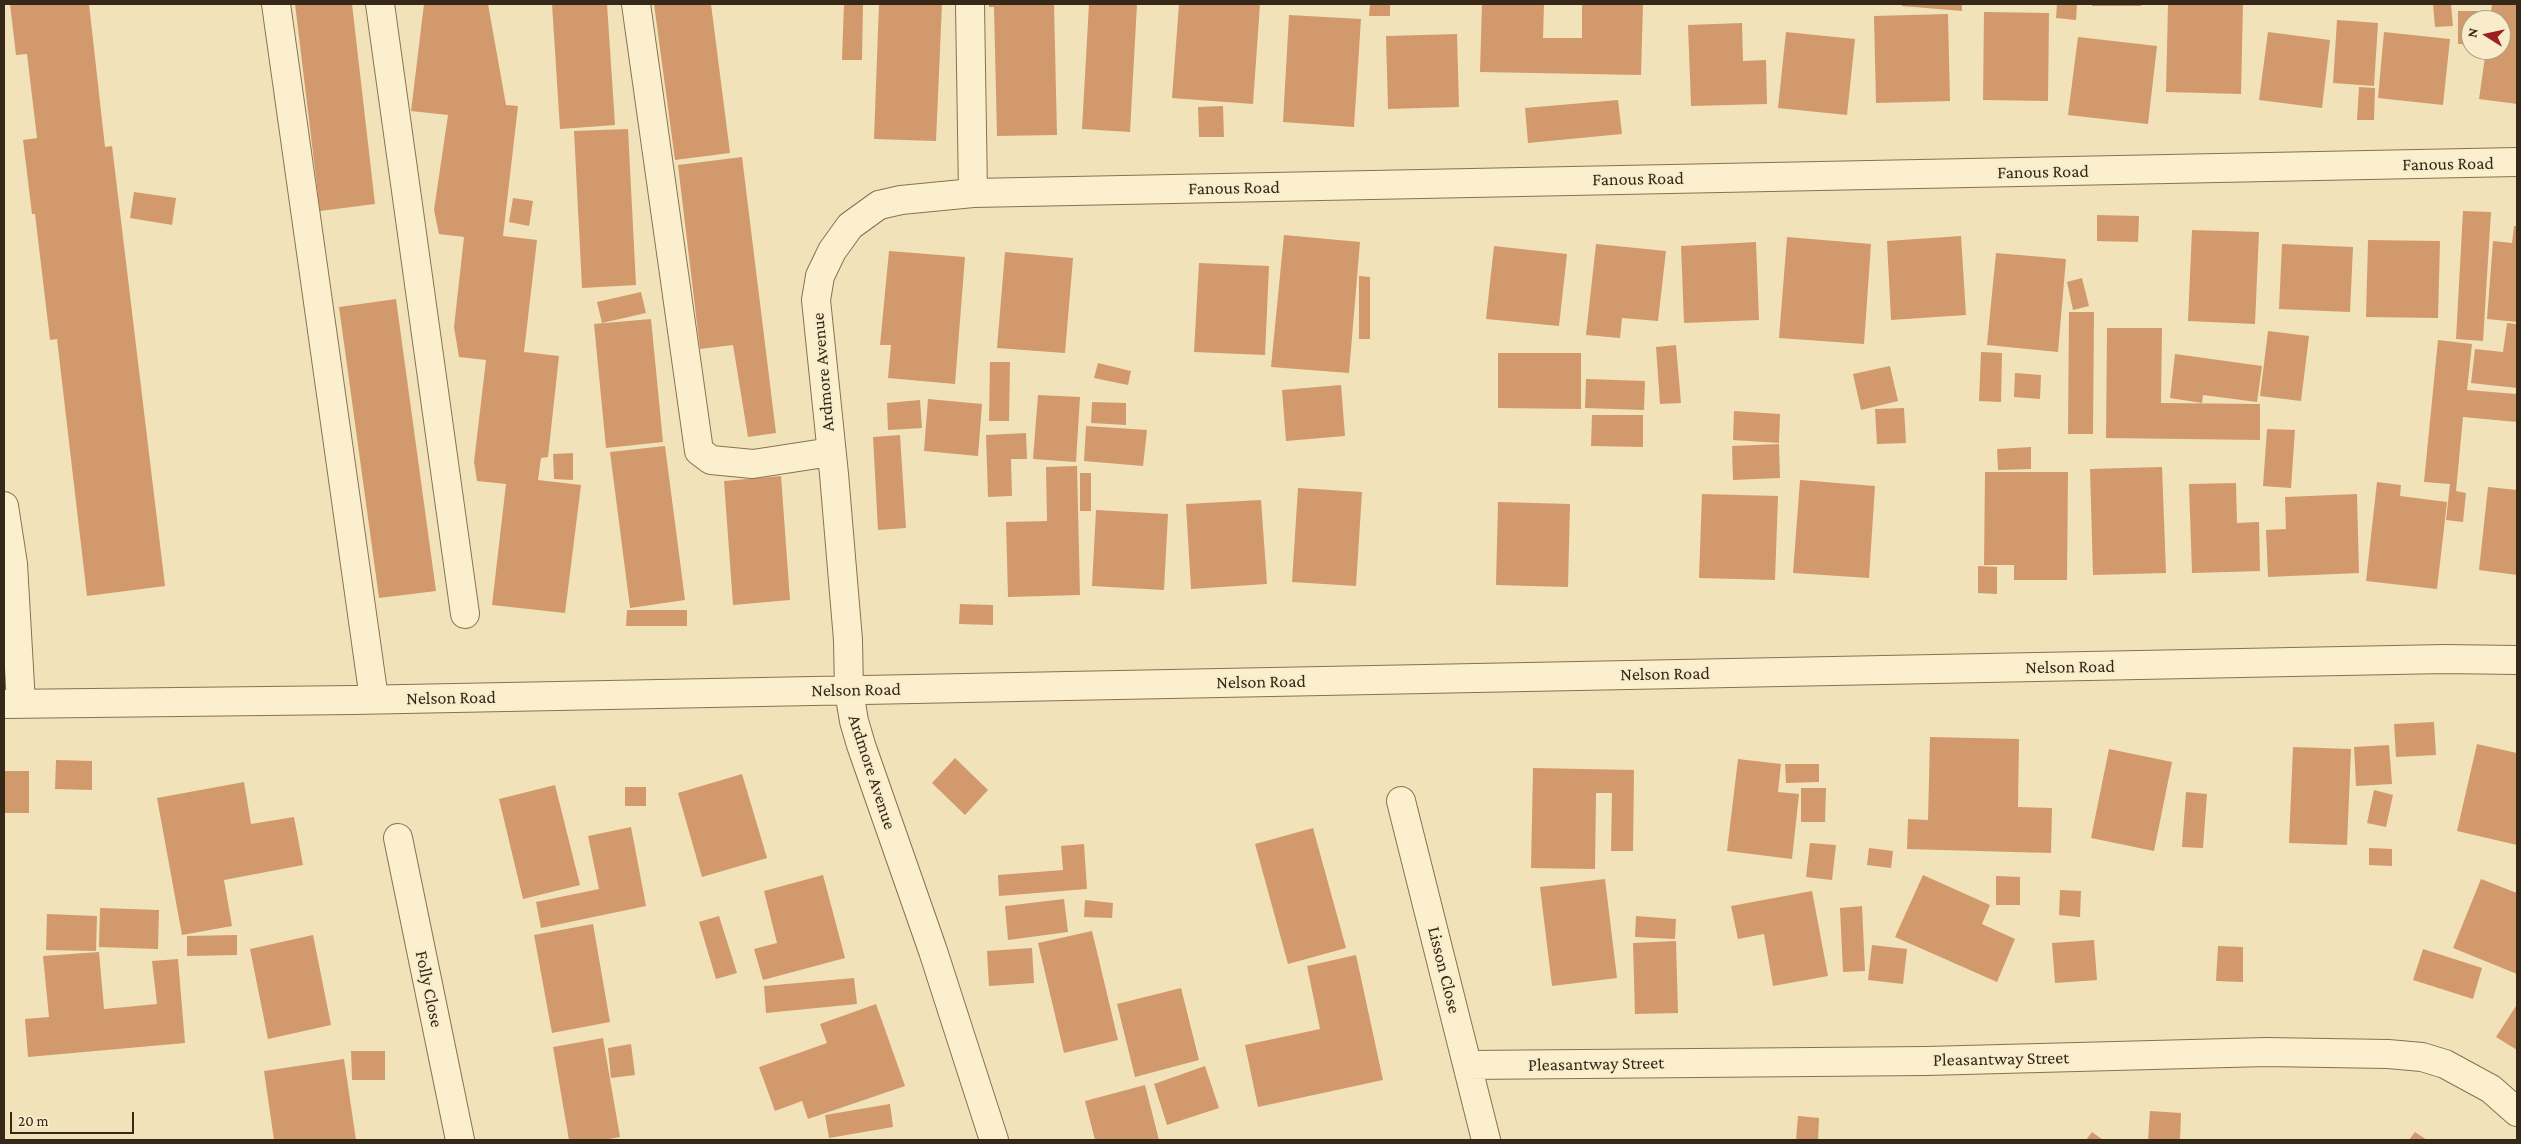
<!DOCTYPE html>
<html>
<head>
<meta charset="utf-8">
<style>
  body { margin:0 }
  #map { position:relative; width:2521px; height:1144px; overflow:hidden; background:#f1e2ba; font-family:"Crimson Pro",serif }
  canvas { display:block }
  .frame { position:absolute; inset:0; border:5px solid #362819; pointer-events:none }
  .north { position:absolute; left:2461px; top:10px; width:50px; height:50px; box-sizing:border-box; background:#f8ecca; border:1px solid #aa9e83; border-radius:50%; rotate:280deg; font-size:14px; font-weight:700; line-height:20px; text-align:center; color:#362819 }
  .north::after { content:''; display:block; margin:auto; width:18px; height:22px; background:#9b221f; clip-path:polygon(50% 0,100% 100%,50% 72%,0 100%) }
  .scale { position:absolute; left:10px; top:1112px; width:124px; height:22px; box-sizing:border-box; border:2px solid #362819; border-top:0; padding-left:6px; font-size:15px; line-height:18px; white-space:nowrap; color:#362819; -webkit-text-stroke:4px #f8ecca; paint-order:stroke }
</style>
</head>
<body>
<div id="map">
<canvas width="2521" height="1144"></canvas>
<div class="frame"></div>
<div class="north">N</div>
<div class="scale">20 m</div>
</div>
<script>
const context = document.querySelector('canvas').getContext('2d');
context.lineJoin = 'round';
function paint(path, color) {
  context.fillStyle = color;
  context.fill(path, 'evenodd');
}
function toPath(rows) {
  const path = new Path2D();
  for (const r of rows) {
    path.moveTo(r[0], r[1]);
    for (let i = 2; i < r.length; i += 2) path.lineTo(r[i], r[i + 1]);
  }
  return path;
}
function trace(path, color, width, dash) {
  context.strokeStyle = color;
  context.lineWidth = width;
  context.lineCap = dash ? 'butt' : 'round';
  context.setLineDash(dash || []);
  context.stroke(path);
}
function drawText(font, color, halo, rows, align = 'center') {
  context.font = font + ' "Crimson Pro",serif';
  context.lineWidth = 4;
  context.setLineDash([]);
  context.textBaseline = 'middle';
  context.strokeStyle = halo;
  context.fillStyle = color;
  for (const [text, x, y, turn = 0] of rows) {
    context.save();
    context.translate(x, y);
    context.rotate((+turn || 0) * Math.PI / 180);
    context.textAlign = isNaN(turn) ? turn : align;
    if (halo) context.strokeText(text, 0, 0);
    context.fillText(text, 0, 0);
    context.restore();
  }
}
const building = toPath([
  [10,4,89,4,105,147,112,146,165,586,87,596,57,339,50,340,35,214,32,214,23,140,37,138,27,54,16,55],
  [295,4,352,4,375,204,320,211],
  [424,4,488,4,506,105,518,106,503,236,537,240,524,352,559,356,548,457,541,458,538,480,581,485,565,613,492,605,506,484,477,481,474,462,486,360,459,357,454,327,464,237,439,234,434,210,448,115,411,111],
  [552,4,607,4,615,125,560,129],
  [654,4,711,4,730,153,675,160],
  [844,4,863,4,862,60,842,60],
  [879,4,942,4,936,141,874,139],
  [989,4,1054,4,1057,135,997,136,994,7,989,7],
  [1089,4,1137,4,1130,132,1082,129],
  [1179,4,1260,4,1253,104,1172,98],
  [1370,4,1390,4,1390,16,1369,16],
  [1482,4,1544,4,1543,38,1582,38,1582,4,1643,4,1641,75,1480,72],
  [1902,4,1962,4,1962,11,1902,6],
  [2057,4,2077,4,2076,20,2056,18],
  [2092,4,2141,4,2141,6,2092,6],
  [2168,4,2243,4,2241,94,2166,92],
  [2433,4,2451,4,2453,26,2435,27],
  [2492,4,2517,4,2517,104,2479,99,2486,50,2501,50,2501,20,2490,20],
  [2458,11,2481,11,2481,20,2471,20,2471,44,2458,44],
  [1984,12,2049,13,2048,101,1983,100],
  [1948,14,1950,101,1876,103,1874,16],
  [1289,15,1361,19,1354,127,1283,122],
  [2337,20,2378,23,2374,86,2333,83],
  [1742,23,1743,61,1766,60,1767,104,1691,106,1688,25],
  [1786,32,1855,39,1847,115,1778,108],
  [2268,32,2330,40,2322,108,2259,100],
  [2384,32,2450,39,2443,105,2378,98],
  [1457,34,1459,107,1388,109,1386,36],
  [2078,37,2157,46,2148,124,2068,115],
  [2359,87,2375,88,2374,120,2357,120],
  [1618,100,1622,134,1528,143,1525,108],
  [1223,106,1224,137,1199,137,1198,107],
  [628,129,636,285,582,288,574,131],
  [742,157,776,433,748,437,733,345,700,349,678,165],
  [134,192,176,198,172,225,130,218],
  [513,198,533,201,529,226,509,222],
  [2463,211,2491,212,2483,341,2456,339],
  [2097,215,2139,216,2138,242,2097,241],
  [2514,226,2517,226,2517,322,2487,319,2493,241,2512,243],
  [2192,230,2259,232,2255,324,2188,321],
  [1284,235,1360,242,1349,373,1271,367],
  [1961,236,1966,315,1891,320,1887,241],
  [1787,237,1871,244,1864,344,1779,338],
  [2368,240,2440,241,2438,318,2366,317],
  [1756,242,1759,320,1684,323,1681,246],
  [1596,244,1666,251,1658,321,1622,318,1620,338,1586,335],
  [2282,244,2353,247,2350,312,2279,309],
  [1494,246,1567,254,1559,326,1486,319],
  [889,251,965,257,955,384,888,378,891,345,880,345],
  [1005,252,1073,258,1065,353,997,348],
  [1996,253,2066,259,2058,352,1987,345],
  [1199,263,1269,266,1265,355,1194,352],
  [1359,276,1370,277,1370,339,1359,339],
  [2082,278,2089,306,2073,310,2067,282],
  [641,292,646,313,602,323,597,302],
  [396,299,436,591,379,598,339,307],
  [2069,312,2094,312,2093,434,2068,434],
  [651,319,663,442,606,448,594,324],
  [2507,323,2517,324,2517,388,2471,383,2475,349,2503,352],
  [2107,328,2162,328,2161,403,2260,404,2260,440,2106,438],
  [2268,331,2309,336,2301,401,2260,396],
  [2438,340,2472,344,2467,390,2517,394,2517,422,2463,417,2456,491,2466,493,2463,522,2446,520,2450,484,2424,482],
  [1676,345,1681,403,1660,404,1656,347],
  [1981,352,2002,353,2001,402,1979,401],
  [1498,353,1581,353,1581,409,1498,408],
  [2175,354,2262,366,2257,402,2203,395,2202,403,2170,398],
  [990,362,1010,362,1009,421,989,421],
  [1098,363,1131,371,1128,385,1094,378],
  [1890,366,1898,401,1861,410,1853,374],
  [2015,373,2041,375,2040,399,2014,397],
  [1586,379,1645,381,1644,410,1585,408],
  [1341,385,1345,436,1286,441,1282,390],
  [1038,395,1080,397,1076,462,1033,459],
  [928,399,982,404,978,456,924,451],
  [920,400,922,428,888,430,887,403],
  [1092,402,1126,403,1126,425,1091,423],
  [1904,408,1906,443,1877,444,1875,409],
  [1734,411,1780,414,1779,443,1733,440],
  [1592,415,1643,415,1643,447,1591,446],
  [1086,426,1147,430,1143,466,1084,461],
  [2267,429,2295,430,2291,488,2263,486],
  [1026,433,1027,459,1011,459,1012,496,988,497,986,435],
  [900,435,906,528,878,530,873,437],
  [1779,444,1780,478,1733,480,1732,446],
  [665,446,685,600,630,608,610,452],
  [2031,447,2031,469,1998,470,1997,449],
  [573,453,573,480,554,479,553,454],
  [1077,466,1080,595,1008,597,1006,522,1047,521,1046,467],
  [2162,467,2166,573,2093,575,2090,469],
  [1985,472,2068,472,2067,580,2014,580,2014,565,1984,565],
  [1080,473,1091,473,1091,511,1080,511],
  [781,476,790,600,733,605,724,481],
  [1800,480,1875,486,1869,578,1793,573],
  [2377,482,2401,485,2400,496,2447,502,2437,589,2366,581],
  [2236,483,2237,523,2259,522,2260,571,2192,573,2189,484],
  [2488,487,2517,490,2517,575,2479,570],
  [1298,488,1362,492,1356,586,1292,582],
  [1702,494,1778,496,1775,580,1699,578],
  [2357,494,2359,573,2268,577,2266,530,2286,529,2285,497],
  [1261,500,1267,584,1191,589,1186,504],
  [1498,502,1570,504,1568,587,1496,585],
  [1096,510,1168,514,1164,590,1092,586],
  [1978,566,1997,567,1997,594,1978,593],
  [960,604,993,605,993,625,959,624],
  [627,610,687,610,687,626,626,626],
  [2434,722,2436,755,2396,757,2394,724],
  [1930,737,2019,739,2018,807,2052,808,2051,853,1907,849,1908,819,1928,820],
  [2477,744,2517,753,2517,845,2457,831],
  [2389,745,2392,784,2356,786,2354,747],
  [2293,747,2351,749,2347,845,2289,843],
  [2109,749,2172,762,2154,851,2091,838],
  [955,758,988,790,965,815,932,783],
  [1738,759,1781,764,1778,792,1799,794,1792,859,1727,851],
  [56,760,92,761,92,790,55,789],
  [1785,764,1819,764,1819,782,1786,783],
  [1533,768,1634,770,1633,851,1611,851,1612,793,1596,793,1595,869,1531,868],
  [4,771,29,771,29,813,4,813],
  [742,774,767,858,702,877,678,793],
  [244,782,251,824,294,817,303,865,224,880,232,926,182,935,157,798],
  [555,785,580,885,523,899,499,799],
  [625,787,646,787,646,806,625,806],
  [1801,788,1826,788,1825,822,1801,822],
  [2374,790,2393,795,2386,827,2367,823],
  [2186,792,2207,794,2203,848,2182,847],
  [631,827,646,906,541,928,536,902,599,889,588,836],
  [1313,828,1346,948,1288,964,1255,844],
  [1810,843,1836,845,1832,880,1806,877],
  [1084,844,1087,889,999,896,998,875,1063,870,1061,846],
  [1869,848,1893,851,1891,868,1867,865],
  [2369,848,2392,849,2392,866,2369,865],
  [823,875,845,958,763,980,754,949,777,943,764,891],
  [1923,875,1990,905,1982,924,2015,939,1997,982,1895,937],
  [1996,876,2020,877,2020,905,1996,905],
  [1605,879,1617,978,1552,986,1540,887],
  [2481,879,2517,893,2517,974,2453,948],
  [2060,890,2081,891,2080,917,2059,915],
  [1812,891,1828,976,1773,986,1764,934,1738,939,1731,906],
  [1064,899,1068,932,1008,940,1005,906],
  [1085,900,1113,903,1112,918,1084,917],
  [1862,906,1865,971,1843,972,1840,908],
  [100,908,159,910,158,949,99,947],
  [47,914,97,916,96,951,46,950],
  [719,916,737,973,716,979,699,922],
  [1636,916,1676,919,1675,939,1635,937],
  [593,924,610,1022,552,1033,534,935],
  [1092,931,1118,1040,1064,1053,1038,943],
  [237,935,237,955,187,956,187,936],
  [313,935,331,1025,268,1039,250,949],
  [2094,940,2097,980,2055,983,2052,943],
  [1676,941,1678,1013,1635,1014,1633,943],
  [1872,945,1907,949,1903,984,1868,980],
  [2218,946,2243,947,2243,982,2216,981],
  [1032,948,1034,983,989,986,987,951],
  [2423,949,2482,968,2473,999,2413,980],
  [99,952,104,1009,157,1004,152,961,178,959,185,1043,28,1057,25,1019,49,1017,43,956],
  [1356,955,1383,1080,1258,1107,1245,1045,1320,1029,1307,966],
  [854,978,857,1004,766,1013,764,986],
  [1181,988,1199,1060,1135,1077,1117,1004],
  [876,1004,905,1086,808,1119,802,1101,775,1111,759,1067,827,1043,820,1024],
  [2516,1006,2517,1007,2517,1050,2496,1037],
  [603,1038,620,1137,603,1140,569,1140,553,1047],
  [631,1044,635,1075,611,1078,608,1048],
  [351,1051,385,1051,385,1080,352,1080],
  [344,1059,356,1140,274,1140,264,1071],
  [1205,1066,1219,1108,1167,1125,1154,1084],
  [1145,1085,1159,1140,1095,1140,1085,1101],
  [890,1104,893,1127,829,1138,825,1115],
  [2150,1111,2181,1113,2180,1140,2148,1140],
  [1798,1116,1819,1118,1818,1140,1796,1140],
  [2092,1132,2103,1140,2086,1140],
  [2415,1132,2427,1140,2409,1140]
]);
const minor = toPath([
  [276,4,374,699],
  [380,4,465,614],
  [636,4,699,451,711,460,753,464,831,452],
  [970,4,973,193],
  [4,506,13,564,21,703],
  [4,704,353,700,2445,659,2517,660],
  [1401,801,1486,1140],
  [398,838,460,1140],
  [1468,1065,1926,1061,2266,1052,2388,1054,2422,1057,2445,1064,2491,1089,2517,1112],
  [994,1140,933,951,861,745,854,721,849,691,848,640,834,474,816,300,820,276,832,251,850,226,879,205,901,200,973,193,2517,162]
]);
const streetNames = [
  ["Fanous Road",2448,164,-1],
  ["Fanous Road",2043,172,-1],
  ["Fanous Road",1638,179,-1],
  ["Fanous Road",1234,188,-1],
  ["Ardmore Avenue",823,372,-95],
  ["Nelson Road",2070,667,-1],
  ["Nelson Road",1665,674,-1],
  ["Nelson Road",1261,682,-1],
  ["Nelson Road",856,690,-1],
  ["Nelson Road",451,698,-1],
  ["Ardmore Avenue",872,772,72],
  ["Lisson Close",1444,970,76],
  ["Folly Close",429,989,78],
  ["Pleasantway Street",2001,1059,-1],
  ["Pleasantway Street",1596,1064,-1]
];
paint(building, '#d29a6c');
trace(minor, '#887153', 30);
trace(minor, '#fbefcd', 28);
drawText('18px', '#362819', '#f8ecca', streetNames);
</script>
</body>
</html>
